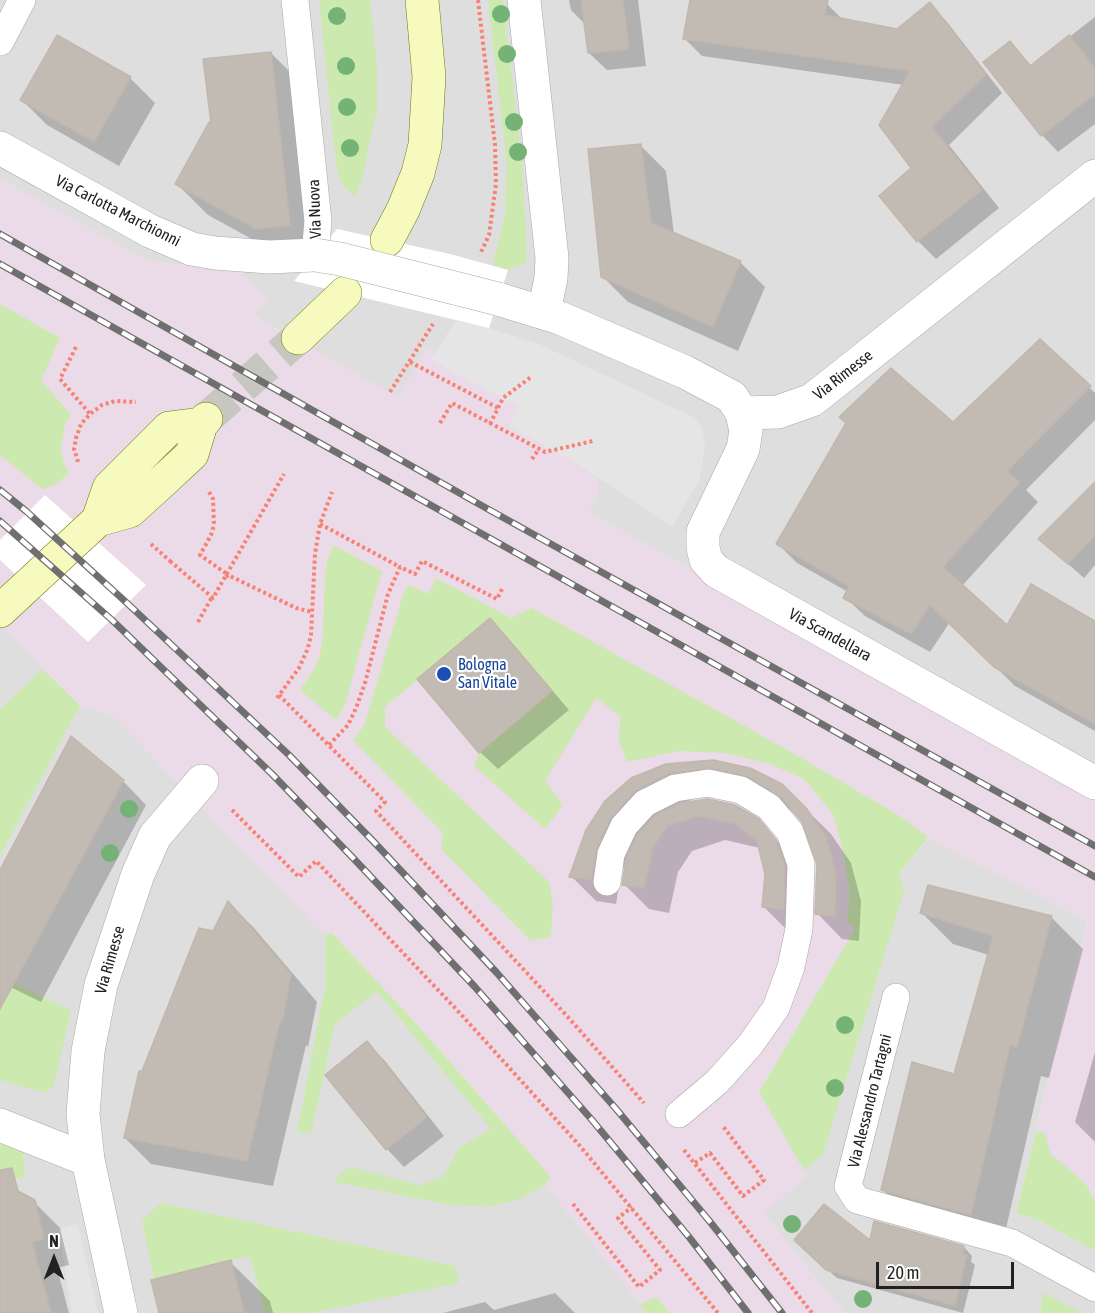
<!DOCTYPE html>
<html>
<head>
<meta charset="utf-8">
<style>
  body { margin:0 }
  #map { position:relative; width:1095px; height:1313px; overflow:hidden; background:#f2efe8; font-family:"Asap Condensed",sans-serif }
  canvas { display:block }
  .north { position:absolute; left:24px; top:1229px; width:60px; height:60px; -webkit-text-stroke:4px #fff; paint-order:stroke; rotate:0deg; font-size:16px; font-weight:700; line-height:24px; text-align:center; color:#212121 }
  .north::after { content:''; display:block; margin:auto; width:21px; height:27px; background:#212121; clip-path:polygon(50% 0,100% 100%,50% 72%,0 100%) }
  .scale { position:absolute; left:876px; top:1262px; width:138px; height:27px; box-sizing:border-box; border:3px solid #212121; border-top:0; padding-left:8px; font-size:18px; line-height:21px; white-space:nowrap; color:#212121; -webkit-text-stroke:4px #fff; paint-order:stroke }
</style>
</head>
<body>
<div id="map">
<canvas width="1095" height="1313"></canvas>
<div class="north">N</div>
<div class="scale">20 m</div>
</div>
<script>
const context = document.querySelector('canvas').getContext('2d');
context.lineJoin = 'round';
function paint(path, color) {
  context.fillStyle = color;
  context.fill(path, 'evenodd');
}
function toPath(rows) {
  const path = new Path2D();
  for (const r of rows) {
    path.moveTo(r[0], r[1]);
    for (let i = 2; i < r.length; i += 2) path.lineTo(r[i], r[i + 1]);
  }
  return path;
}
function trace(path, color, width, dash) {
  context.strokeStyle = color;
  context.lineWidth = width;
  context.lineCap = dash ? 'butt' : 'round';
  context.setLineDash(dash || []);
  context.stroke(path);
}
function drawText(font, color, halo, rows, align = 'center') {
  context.font = font + ' "Asap Condensed",sans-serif';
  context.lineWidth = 4.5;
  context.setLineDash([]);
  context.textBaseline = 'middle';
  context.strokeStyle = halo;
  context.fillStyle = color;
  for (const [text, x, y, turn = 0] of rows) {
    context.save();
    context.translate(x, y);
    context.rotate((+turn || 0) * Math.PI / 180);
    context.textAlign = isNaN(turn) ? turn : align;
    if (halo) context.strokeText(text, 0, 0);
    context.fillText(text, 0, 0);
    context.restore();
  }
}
const residential = toPath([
  [0,0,1095,0,1095,795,588,512,599,491,399,398,252,315,242,273,147,261,0,179],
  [0,625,80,705,115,717,325,936,331,932,670,1313,0,1313],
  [928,838,1087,920,1016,1212,1040,1221,1095,1251,1095,1313,844,1313,764,1214,759,1092,849,937]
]);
const industrial = toPath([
  [0,179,147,261,242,273,269,299,253,316,399,397,427,347,554,417,596,471,599,491,588,512,1095,795,1095,1251,1040,1221,1016,1213,1087,920,928,838,849,937,759,1092,807,1176,764,1214,844,1313,670,1313,657,1297,640,1304,545,1185,550,1176,414,1021,331,932,325,937,115,717,80,705,0,625]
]);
const grass = toPath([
  [319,0,370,0,377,64,377,110,363,175,355,196,344,187,339,178,335,155],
  [488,0,503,0,522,160,527,257,524,264,508,270,493,265,505,215,507,165],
  [0,304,60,338,41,380,71,415,65,424,61,449,64,463,69,473,55,485,42,489,0,455],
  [333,545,382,571,348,694,344,708,336,720,300,690,315,668,320,654,323,634,325,577,327,562],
  [436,578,511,618,532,608,786,749,903,818,928,837,899,874,904,891,823,1154,804,1170,759,1092,855,929,847,920,850,896,843,850,833,814,804,779,770,764,725,753,680,751,627,762,619,741,620,716,596,698,545,781,563,805,545,829,474,766,479,753,552,691,490,618,385,707,385,727,549,882,553,904,551,937,531,941,441,849,443,833,353,740,364,726,403,595,408,585,429,594],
  [42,669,80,705,0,856,0,710],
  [331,932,414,1021,551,1177,545,1185,518,1200,486,1207,445,1204,334,1182,335,1178,350,1167,420,1185,443,1177,459,1148,491,1129,377,991,335,1024,311,1133,297,1132,326,982,325,937],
  [0,977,71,1010,54,1085,45,1093,0,1080],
  [1036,1131,1045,1133,1050,1153,1086,1184,1095,1202,1095,1251,1040,1221,1016,1213],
  [0,1141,23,1152,25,1177,0,1181],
  [161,1203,455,1266,459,1283,311,1313,265,1313,250,1256,154,1280,142,1221],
  [1043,1293,1083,1313,1040,1313],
  [657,1297,670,1313,647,1313,640,1304]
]);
const parking = toPath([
  [455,321,489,328,539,344,695,418,702,428,705,447,699,481,672,527,578,464,509,426,519,407,431,360],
  [78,1223,98,1313,72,1313,59,1230]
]);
const pier = toPath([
  [337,229,450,254,508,270,489,328,294,281],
  [45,495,146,585,88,642,0,560,0,540]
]);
const shadow = toPath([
  [569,0,638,0,646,66,607,70,589,53,586,25,571,10],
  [691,0,805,0,827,4,843,20,897,31,930,4,947,22,1002,93,949,145,999,208,936,259,918,241,881,196,913,168,904,85,702,56,684,38],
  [1095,17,1095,124,1058,152,1042,135,1010,43,1032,66],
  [271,53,302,84,320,255,288,259,208,215,177,184,213,126],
  [130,78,155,103,119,166,47,125,22,100],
  [641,146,666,171,674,234,740,262,765,287,738,351,628,302,602,276],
  [1040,341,1095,393,1095,420,1026,490,1038,502,962,586,1007,628,1095,622,1095,731,1015,686,950,622,930,652,865,616,845,597,848,592,797,563,778,544,953,424],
  [1095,482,1095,565,1084,578,1040,539],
  [490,620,507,637,569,710,498,769,480,752],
  [713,761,781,785,831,834,851,863,861,901,859,941,842,939,817,913,818,864,803,821,799,816,776,801,737,792,694,798,684,804,758,820,801,867,789,932,764,907,767,874,760,848,725,840,692,851,678,872,669,913,649,909,624,884,626,862,621,873,616,904,596,901,571,876,632,779],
  [123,781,146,805,41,1002,0,982,0,873],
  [229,903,254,928,317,1002,308,1047,306,1045,273,1186,151,1164,125,1138,214,932],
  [921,912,1051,917,1083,949,1049,1078,1041,1076,1002,1246,914,1221,883,1190,955,1076,989,955,953,944],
  [367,1043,385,1061,444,1136,404,1167,387,1149,327,1075],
  [1095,1052,1095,1142,1075,1122],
  [0,1183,34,1202,60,1228,69,1265,57,1268,69,1313,0,1313],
  [870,1243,964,1247,972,1256,971,1262,975,1265,963,1313,837,1278,805,1249],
  [230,1262,270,1301,273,1313,161,1313],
  [555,1293,575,1313,443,1313,485,1302,494,1310]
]);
const building = toPath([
  [581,0,623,0,629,49,588,53,581,0],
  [690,0,828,0,825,15,897,29,930,2,986,75,932,127,982,190,917,242,879,196,911,168,879,125,910,71,683,39,690,0],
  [57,35,131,77,94,142,20,100,57,35],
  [1069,35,1095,68,1095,94,1041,136,983,62,1010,41,1030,66,1069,35],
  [271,52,290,225,256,229,175,184,209,122,211,123,203,59,271,52],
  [641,144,651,223,741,261,713,327,601,277,588,149,641,144],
  [1040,339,1091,386,1007,471,1020,482,943,567,1007,625,1031,584,1095,621,1095,724,994,667,930,605,911,634,843,598,849,586,776,544,846,423,839,417,891,368,953,422,1040,339],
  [1095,482,1095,535,1068,564,1038,539,1095,482],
  [490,618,552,691,479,753,417,679,490,618],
  [71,736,124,780,0,1009,0,870,71,736],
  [713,760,750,768,782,784,806,808,826,837,836,874,835,917,815,914,817,864,802,822,781,797,749,777,711,768,668,774,634,792,610,819,597,848,591,880,569,877,586,830,605,801,631,778,666,764,713,760],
  [708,799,735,805,759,819,776,840,785,866,784,910,762,907,765,874,757,841,736,824,699,816,667,826,653,847,644,888,622,885,626,859,637,835,655,816,680,803,708,799],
  [928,885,1052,916,1017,1047,1010,1045,971,1215,881,1190,912,1062,954,1074,993,936,920,913,928,885],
  [228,901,291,974,282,1023,280,1020,247,1161,124,1138,139,1071,142,1071,199,928,213,931,228,901],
  [367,1041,427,1117,386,1150,325,1075,367,1041],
  [12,1168,18,1191,35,1200,44,1239,32,1242,51,1313,0,1313,0,1170,12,1168],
  [824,1204,870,1240,874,1221,964,1246,963,1254,967,1255,955,1306,826,1270,794,1240,824,1204],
  [231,1260,244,1313,159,1313,151,1280,231,1260]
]);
const secondaryTunnel = toPath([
  [206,419,298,338]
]);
const path = toPath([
  [478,0,495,145,496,184,489,235,481,252],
  [76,347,60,379,90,414],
  [410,362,498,408],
  [390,392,433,324],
  [440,423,452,403,545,452,593,441],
  [490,424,503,398,531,377],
  [532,459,539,449],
  [78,462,74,449,76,438,81,424,90,414,102,405,115,401,136,402],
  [209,492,213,499,214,525,211,535,200,555,227,574],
  [320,524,400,567],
  [151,544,170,561],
  [170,561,213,598,284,474],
  [226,577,228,575,296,608,312,612],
  [198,622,212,597],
  [279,695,385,802,376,811,567,1016,644,1103],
  [277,698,299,668,308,648,311,635,315,554,320,524,332,492],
  [329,745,348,725,356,708,365,683,388,594,400,567,415,574,422,561,497,599,502,589],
  [232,810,299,877,316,861,457,1010,580,1146,718,1313],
  [684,1150,812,1313],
  [695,1163,710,1153,743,1196,764,1180,722,1125],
  [573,1204,639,1287,660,1270,618,1218,632,1207]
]);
const service = toPath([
  [295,0,318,221,315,255],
  [0,42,22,0],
  [607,882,611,854,624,826,645,803,675,788,708,783,741,790,769,807,790,832,801,864,799,929,791,967,776,1008,750,1045,717,1082,679,1114],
  [896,997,848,1186,857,1200,1012,1243,1095,1288]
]);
const minor = toPath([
  [524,0,552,258,551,278,544,312],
  [0,148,150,231,192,249,215,253,269,257,315,255],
  [498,299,560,318,685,372,732,397,742,413,746,431,743,449,703,532,703,548,706,560,716,571,1095,783],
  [742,413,778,412,812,400,1095,176],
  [0,1125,88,1160],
  [121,1313,88,1160,83,1114,88,1051,101,985,138,874,155,836,202,781]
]);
const secondary = toPath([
  [387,240,403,210,418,173,425,145,429,77,422,0],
  [298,338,345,293],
  [98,520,130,511,163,481,192,454,201,424,206,419],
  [0,611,98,520,109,488,169,428,201,424]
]);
const rail = toPath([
  [0,234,486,508,1095,846],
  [0,264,1095,877],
  [0,490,26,511,128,604,289,755,373,841,497,973,617,1110,711,1223,782,1313],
  [0,521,112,620,272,774,355,860,475,987,592,1120,689,1237,748,1313]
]);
const minorBridge = toPath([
  [315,255,340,259,498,299]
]);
const trees = [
  [501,14],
  [337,16],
  [507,54],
  [346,66],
  [347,107],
  [514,122],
  [350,148],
  [518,152],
  [129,809],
  [110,853],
  [845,1025],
  [835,1088],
  [792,1224],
  [863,1299]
];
const markers = [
  [444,674,8,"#1a4fb4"]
];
const streetNames = [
  ["Via Nuova",315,209,-92],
  ["Via Carlotta Marchionni",118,211,27],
  ["Via Rimesse",843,375,-38],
  ["Via Scandellara",830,635,29],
  ["Via Rimesse",110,960,-74],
  ["Via Alessandro Tartagni",870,1101,-76]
];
const transitNames = [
  ["Bologna",458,665],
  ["San Vitale",458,683]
];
paint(residential, '#dfdede');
paint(industrial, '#ebdae7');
paint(grass, '#cceab0');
paint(parking, '#e5e5e5');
paint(pier, '#fff');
paint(shadow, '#0003');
paint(building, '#c2bbb4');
trace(building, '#c3b6ab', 1.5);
trace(secondaryTunnel, '#c8c6c0', 33, [33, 16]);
trace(service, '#a8a8a8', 28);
trace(minor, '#a8a8a8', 34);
trace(secondary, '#6e7b06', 34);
trace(path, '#f98072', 4, [3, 3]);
trace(service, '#fff', 27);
trace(minor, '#fff', 33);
trace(secondary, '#f6fabe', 33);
trace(rail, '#6f6f6f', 7);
trace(rail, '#fff', 4.5, [14]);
trace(minorBridge, '#a8a8a8', 34, []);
trace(minorBridge, '#fff', 33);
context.fillStyle = '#74b375';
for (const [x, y] of trees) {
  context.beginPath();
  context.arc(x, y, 9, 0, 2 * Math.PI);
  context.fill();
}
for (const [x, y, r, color] of markers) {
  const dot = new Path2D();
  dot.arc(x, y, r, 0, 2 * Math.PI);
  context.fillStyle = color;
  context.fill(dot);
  trace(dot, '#fff', 2);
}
drawText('16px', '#212121', '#fff', streetNames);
drawText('16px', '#164399', '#fff', transitNames, 'left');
</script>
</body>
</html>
